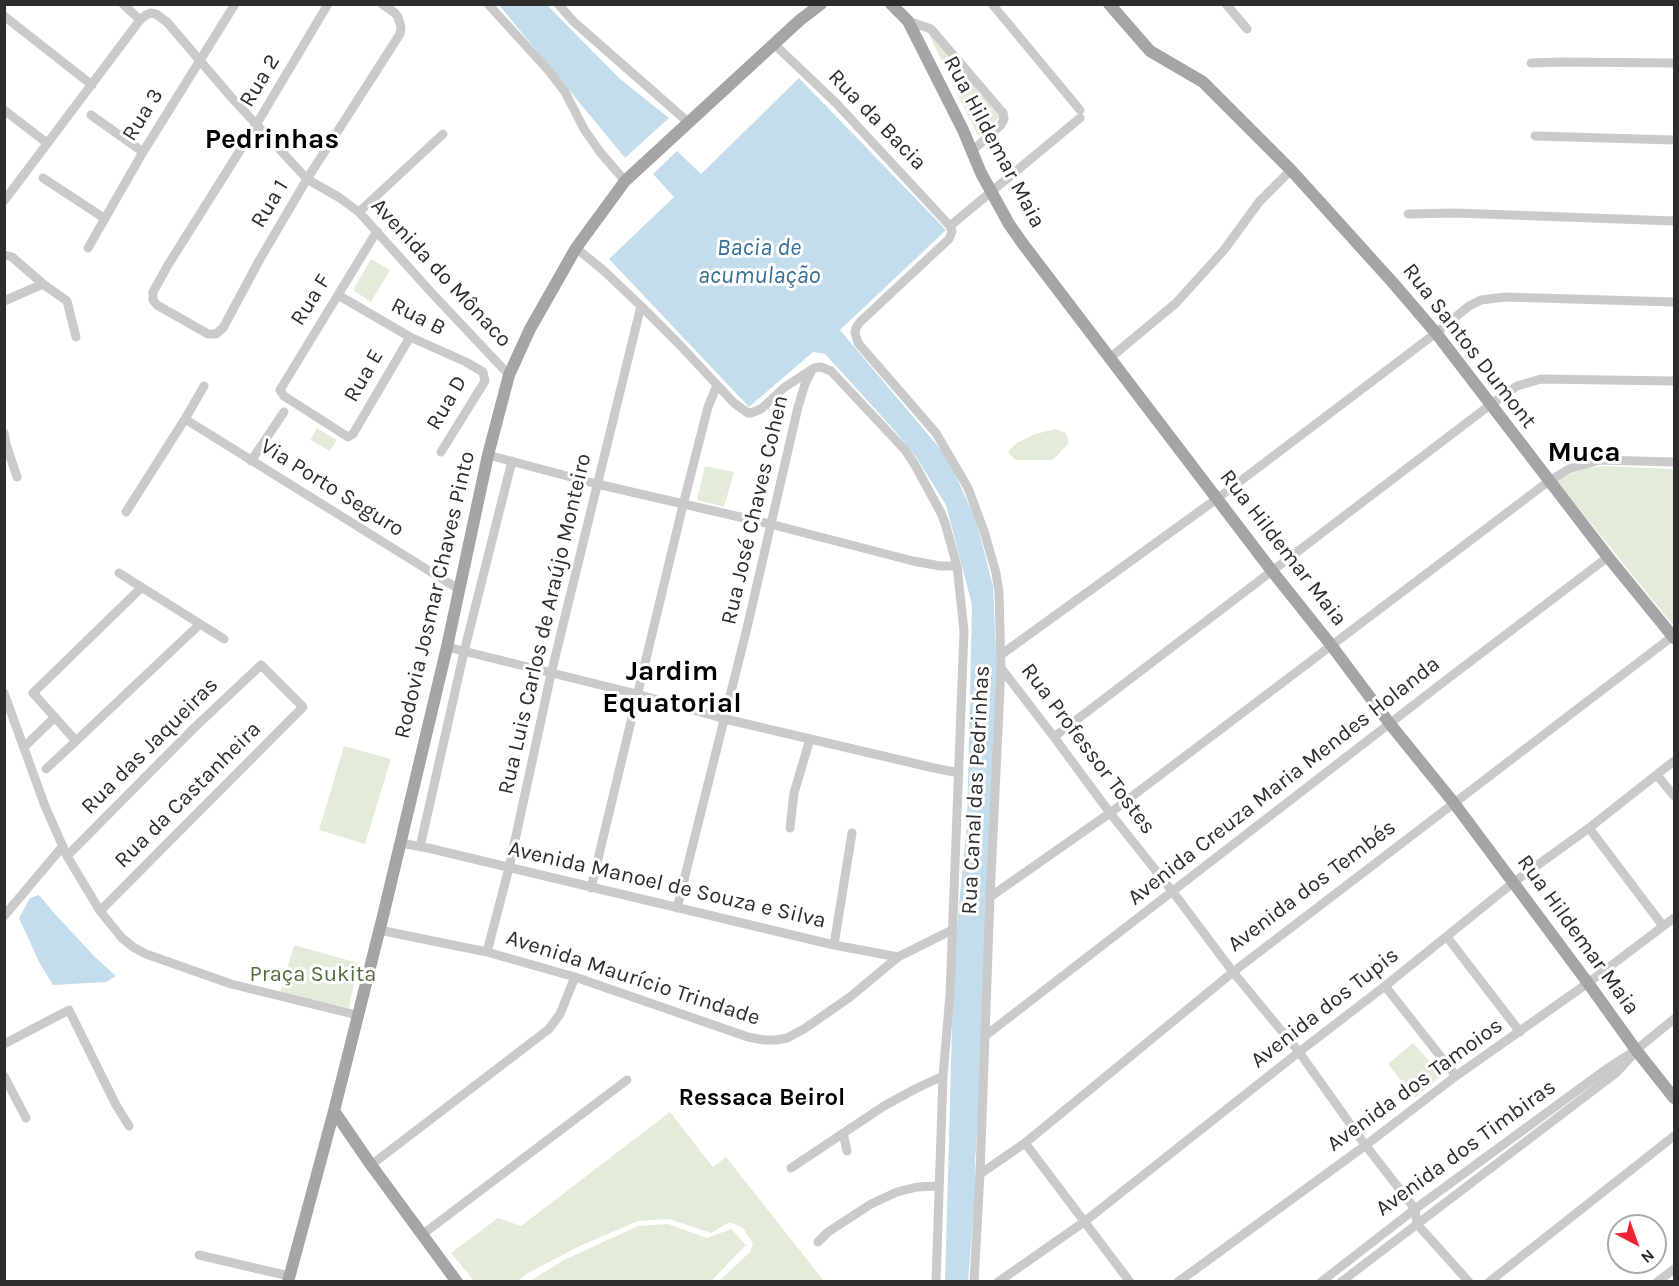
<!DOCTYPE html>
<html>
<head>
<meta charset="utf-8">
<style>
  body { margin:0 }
  #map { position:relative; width:1679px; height:1286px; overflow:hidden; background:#fff; font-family:Karla,sans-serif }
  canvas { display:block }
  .frame { position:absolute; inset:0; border:6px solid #2d2d2d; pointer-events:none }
  .north { position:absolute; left:1607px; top:1214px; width:60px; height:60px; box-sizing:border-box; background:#fff; border:2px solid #ababab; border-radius:50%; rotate:139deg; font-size:16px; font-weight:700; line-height:24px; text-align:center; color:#2d2d2d }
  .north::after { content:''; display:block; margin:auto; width:21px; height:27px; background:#f12231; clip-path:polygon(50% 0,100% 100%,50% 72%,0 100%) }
</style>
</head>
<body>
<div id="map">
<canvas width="1679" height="1286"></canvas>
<div class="frame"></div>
<div class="north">N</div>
</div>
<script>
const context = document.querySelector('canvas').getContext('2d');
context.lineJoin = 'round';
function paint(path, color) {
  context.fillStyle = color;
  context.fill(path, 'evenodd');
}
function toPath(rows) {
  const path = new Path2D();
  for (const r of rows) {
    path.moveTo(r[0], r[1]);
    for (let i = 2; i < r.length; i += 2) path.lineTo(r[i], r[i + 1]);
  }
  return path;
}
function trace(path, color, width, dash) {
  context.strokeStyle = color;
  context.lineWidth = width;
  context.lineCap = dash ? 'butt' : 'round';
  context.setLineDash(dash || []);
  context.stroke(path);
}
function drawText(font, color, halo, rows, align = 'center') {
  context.font = font + ' Karla,sans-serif';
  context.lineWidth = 6;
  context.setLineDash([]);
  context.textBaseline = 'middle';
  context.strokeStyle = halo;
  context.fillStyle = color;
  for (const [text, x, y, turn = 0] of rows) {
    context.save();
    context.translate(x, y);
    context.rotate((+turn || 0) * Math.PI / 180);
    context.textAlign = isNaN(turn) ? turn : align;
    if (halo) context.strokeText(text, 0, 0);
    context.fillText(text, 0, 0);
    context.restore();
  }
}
const green = toPath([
  [926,28,1000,117,978,136],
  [371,259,390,270,371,302,353,290],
  [317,428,337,440,330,451,310,440],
  [1056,429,1066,433,1069,443,1053,460,1015,460,1008,452,1015,444,1035,434],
  [705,466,734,472,724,507,697,500],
  [1603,466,1674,469,1674,622,1672,624,1556,480,1583,469],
  [344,746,391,759,365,844,319,830],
  [294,945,358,963,349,1008,280,993],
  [1413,1043,1442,1075,1415,1098,1388,1064],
  [670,1112,713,1167,726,1157,824,1281,719,1281,750,1252,753,1243,743,1228,730,1222,711,1233,669,1219,638,1221,580,1246,526,1274,518,1281,474,1281,451,1253,498,1218,521,1226],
  [668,1224,707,1238,731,1229,746,1245,711,1281,530,1281,564,1260,638,1226]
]);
const water = toPath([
  [499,5,547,5,619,78,669,118,625,158],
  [799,78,946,230,840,330,947,457,976,520,993,586,997,674,981,1076,975,1162,976,1184,968,1281,945,1281,954,957,967,823,972,605,946,505,916,457,896,432,825,354,813,352,749,407,609,259,674,197,653,174,677,151,701,174],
  [39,895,55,914,95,957,116,976,106,982,53,985,39,962,19,918,30,898]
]);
const minor = toPath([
  [123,4,140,20],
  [328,4,256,125,168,265,153,292,153,300,157,305,208,334,216,334,223,328,260,259,307,179,400,34,401,27,398,17,395,13,382,4],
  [488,4,549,71,565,92,584,129,600,152,625,181],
  [558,4,574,22,688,122],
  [992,4,1080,110],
  [1226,4,1247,29],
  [4,16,92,85],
  [908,21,931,29,1003,113,1004,119,1001,125,972,151],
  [774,44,836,103,950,226],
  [1531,63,1560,62,1674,63],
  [4,110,47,143],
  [91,115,143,152],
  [1535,136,1674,140],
  [43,178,104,218],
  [4,201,140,20,146,15,151,13,156,14,167,22,231,97,307,179,340,198,359,212,430,291,509,375],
  [359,212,443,134],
  [1408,214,1456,213,1674,221],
  [950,226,952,231,949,239,860,322,856,328,855,333,858,343,936,433,968,488,984,531,996,573,999,593,1001,668,990,897,980,1174,974,1282],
  [950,226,1080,118],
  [377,231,280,390,284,396,348,437,353,434,410,337],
  [88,248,143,152,235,4],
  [576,248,603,270,641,306,677,342,734,403,748,413,751,413,761,409,785,387,814,368,821,367,831,371,905,450,915,465,941,513,945,523,957,566,964,631,950,995,943,1076,936,1282],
  [4,255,12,257,43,284,4,301],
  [43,284,67,301,76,337],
  [338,295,410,337,466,362,483,372,485,381,441,452],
  [1110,358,1176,303,1224,250,1259,202,1291,170],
  [185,419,460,590],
  [4,433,6,444,17,477],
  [488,455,597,484,770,524,913,561,940,566,957,566],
  [251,461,284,412],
  [126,512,185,419,204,386],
  [119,573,224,639],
  [141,588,33,693,76,741,200,624],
  [447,647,637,694,725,719,934,768,959,773],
  [1002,654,1218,498,1436,333,1469,306,1481,300,1505,297,1674,302],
  [1001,668,1054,737,1110,813,1173,892,1233,972,1299,1052,1363,1142,1415,1209,1417,1224,1469,1282],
  [4,693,45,806,67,856,100,911,122,938,133,947,146,954,231,984,357,1015],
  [1054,737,1490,405,1517,386,1541,379,1674,381],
  [24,747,55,717],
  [46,769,76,741],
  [1657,775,1674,796],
  [790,828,794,793,810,739],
  [1589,828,1663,926],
  [400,843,428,848,834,945,898,957],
  [420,847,464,652,512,461],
  [67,856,194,728,261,665,303,707,100,911],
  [591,888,683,505,708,407,717,385],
  [990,897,1110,813,1549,481,1569,469,1600,460,1674,462],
  [677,908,747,628,798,407,805,384,812,370],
  [4,916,63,846],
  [379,930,487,952,575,977,748,1037,764,1040,776,1040,787,1038,804,1029,850,997,898,957,952,930],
  [1447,937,1520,1032],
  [834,945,852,833],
  [487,952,509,868,551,674,641,306],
  [1385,986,1456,1076],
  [985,1036,1446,680,1608,557],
  [4,1044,69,1010,116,1105,129,1126],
  [4,1076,26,1118],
  [843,1133,847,1151],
  [1025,1143,1130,1282],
  [371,1165,549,1029,560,1014,575,977],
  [791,1168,884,1106,917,1088,943,1076],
  [980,1174,1025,1143,1233,972,1673,636],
  [423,1234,627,1080],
  [818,1242,828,1232,871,1204,897,1192,917,1187,939,1186],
  [199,1255,289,1276],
  [998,1282,1084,1222,1299,1052,1385,986,1514,882,1589,828,1674,761],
  [1178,1282,1366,1145,1456,1076,1588,983,1674,918],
  [1321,1282,1415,1209,1608,1068,1636,1050,1674,1019],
  [1341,1282,1616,1073,1631,1057],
  [1489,1282,1674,1136],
  [1657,1282,1674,1269]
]);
const major = toPath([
  [891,4,908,21,963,130,981,173,1009,224,1023,244,1272,571,1331,645,1390,724,1454,803,1588,983,1636,1050,1674,1098],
  [1109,4,1150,51,1203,82,1291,170,1394,284,1436,333,1608,557,1674,638],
  [334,1111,371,1165,457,1282],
  [288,1282,334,1111,384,912,447,647,488,455,509,375,530,329,576,248,625,181,800,20,821,4]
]);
const streetNames = [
  ["Rua 2",260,81,-59],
  ["Rua 3",143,115,-58],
  ["Rua da Bacia",877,120,46],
  ["Rua Hildemar Maia",994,142,62],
  ["Rua 1",270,204,-59],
  ["Avenida do Mônaco",441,273,47],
  ["Rua F",311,300,-58],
  ["Rua B",418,317,27],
  ["Rua Santos Dumont",1469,346,52],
  ["Rua E",364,376,-60],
  ["Rua D",447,403,-60],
  ["Via Porto Seguro",332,488,32],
  ["Rua José Chaves Cohen",755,510,-77],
  ["Rua Hildemar Maia",1283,548,52],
  ["Rodovia Josmar Chaves Pinto",435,595,-77],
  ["Rua Luis Carlos de Araújo Monteiro",545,624,-77],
  ["Rua das Jaqueiras",150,746,-45],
  ["Rua Professor Tostes",1088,749,53],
  ["Avenida Creuza Maria Mendes Holanda",1284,781,-38],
  ["Rua Canal das Pedrinhas",976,790,-87],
  ["Rua da Castanheira",188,795,-45],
  ["Avenida Manoel de Souza e Silva",667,885,13],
  ["Avenida dos Tembés",1312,886,-37],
  ["Rua Hildemar Maia",1578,935,54],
  ["Avenida Maurício Trindade",633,978,18],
  ["Avenida dos Tupis",1325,1008,-38],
  ["Avenida dos Tamoios",1415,1085,-36],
  ["Avenida dos Timbiras",1466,1148,-36]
];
const parkNames = [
  ["Praça Sukita",313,975]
];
const waterNames = [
  ["Bacia de",759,248],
  ["acumulação",759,276]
];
const neighbourhoodNames = [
  ["Ressaca Beirol",762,1098]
];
const districtNames = [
  ["Pedrinhas",272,140],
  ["Muca",1584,453],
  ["Jardim",672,672],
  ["Equatorial",672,704]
];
paint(green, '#e3ecd9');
paint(water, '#c4dded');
trace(minor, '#cacaca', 9);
trace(major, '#a5a5a5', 12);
drawText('22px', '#2d2d2d', '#fff', streetNames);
drawText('22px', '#506c38', '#fff', parkNames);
drawText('italic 24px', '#366f95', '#fff', waterNames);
drawText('bold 24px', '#000', '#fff', neighbourhoodNames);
drawText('bold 28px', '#000', '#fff', districtNames);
</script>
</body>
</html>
